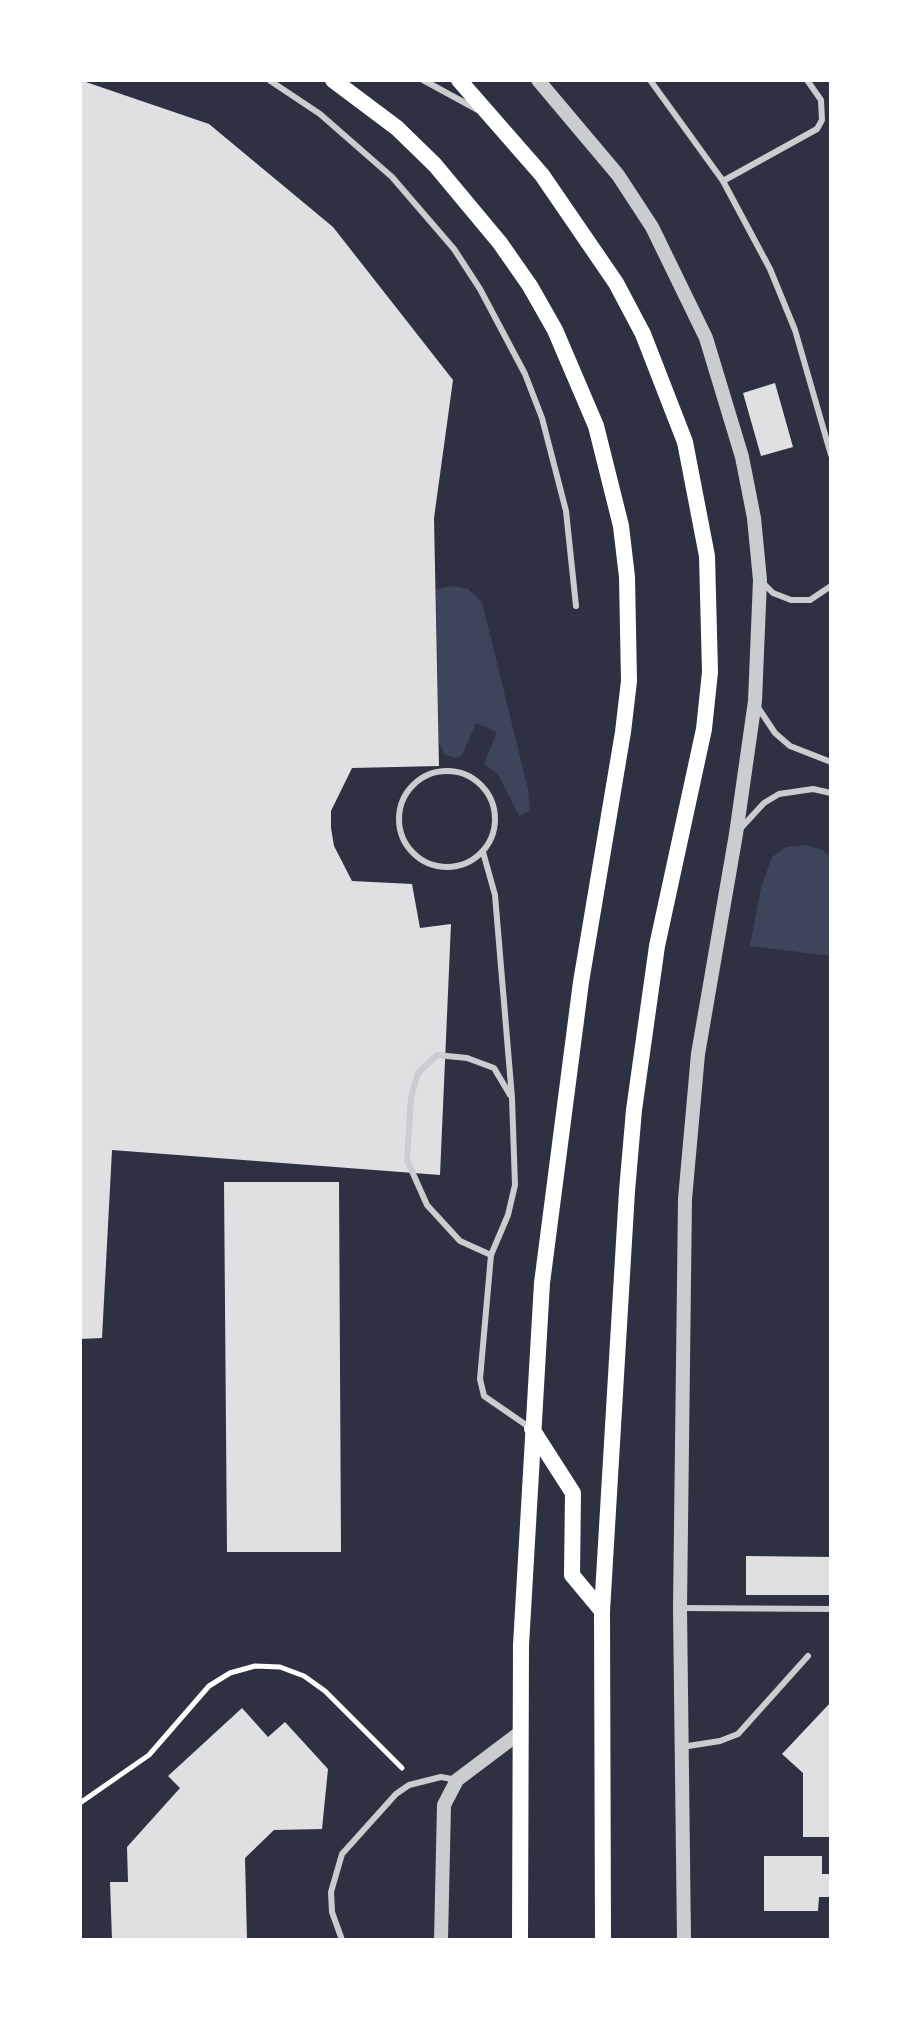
<!DOCTYPE html>
<html>
<head>
<meta charset="utf-8">
<style>
  body { margin:0 }
  #map { position:relative; width:911px; height:2020px; overflow:hidden; background:#2d3142; font-family:"Crimson Pro",serif }
  canvas { display:block }
  .frame { position:absolute; inset:0; border:82px solid #fff; pointer-events:none }
</style>
</head>
<body>
<div id="map">
<canvas width="911" height="2020"></canvas>
<div class="frame"></div>
</div>
<script>
const context = document.querySelector('canvas').getContext('2d');
context.lineJoin = 'round';
function paint(path, color) {
  context.fillStyle = color;
  context.fill(path, 'evenodd');
}
function toPath(rows) {
  const path = new Path2D();
  for (const r of rows) {
    if (r.length === 3) {
      path.moveTo(r[0] + r[2], r[1]);
      path.arc(r[0], r[1], r[2], 0, 2 * Math.PI);
      continue;
    }
    path.moveTo(r[0], r[1]);
    for (let i = 2; i < r.length; i += 2) path.lineTo(r[i], r[i + 1]);
  }
  return path;
}
function trace(path, color, width, dash) {
  context.strokeStyle = color;
  context.lineWidth = width;
  context.lineCap = dash ? 'butt' : 'round';
  context.setLineDash(dash || []);
  context.stroke(path);
}
const green = toPath([
  [453,586,468,589,482,602,528,789,530,811,519,816,497,773,484,764,497,732,476,723,462,755,456,758,445,755,439,743,436,589],
  [805,845,823,850,831,858,831,956,750,946,761,888,772,857,786,847]
]);
const building = toPath([
  [80,80,209,124,333,227,453,380,434,518,439,766,352,768,331,811,331,828,334,846,352,881,412,884,420,928,451,924,440,1175,112,1150,102,1338,80,1339],
  [775,383,793,447,761,456,743,393],
  [224,1182,339,1182,341,1552,227,1552],
  [746,1556,831,1557,831,1595,746,1595],
  [831,1702,831,1837,803,1837,803,1773,782,1754],
  [242,1708,268,1737,285,1722,328,1769,322,1829,274,1830,245,1858,247,1940,112,1940,110,1882,128,1882,127,1847,180,1788,168,1776],
  [764,1856,822,1856,822,1874,831,1874,831,1897,819,1897,818,1911,764,1911]
]);
const path = toPath([
  [80,1803,149,1755,209,1686,230,1673,255,1666,280,1667,304,1676,325,1691,402,1768]
]);
const service = toPath([
  [269,80,320,114,392,177,454,249,480,289,525,374,542,418,566,511,576,606],
  [423,80,478,110],
  [650,80,723,181,770,269,795,330,831,455],
  [723,181,817,129,822,120,821,100,807,80],
  [761,581,773,593,791,600,810,600,831,586],
  [757,706,775,733,790,746,831,762],
  [447,819,48],
  [741,828,764,803,779,794,813,789,831,793],
  [483,852,495,895,512,1098,515,1185,508,1215,491,1255,480,1379,484,1396,529,1427],
  [491,1255,460,1241,427,1205,407,1160,411,1097,418,1073,437,1055,467,1058,494,1068,510,1095],
  [680,1608,831,1609],
  [682,1747,720,1741,738,1734,808,1656],
  [342,1940,332,1912,331,1892,342,1854,396,1794,409,1785,441,1777,457,1780]
]);
const tertiary = toPath([
  [538,80,618,175,652,227,706,338,742,457,754,518,760,580,755,701,736,834,698,1054,685,1199,680,1608,684,1940],
  [441,1940,444,1805,457,1780,518,1734]
]);
const secondary = toPath([
  [333,80,397,128,435,165,500,243,530,286,555,330,596,426,621,526,627,577,629,681,623,732,581,982,542,1283,521,1645,520,1940],
  [459,80,542,175,616,283,643,334,685,442,707,556,710,672,704,729,657,946,634,1110,627,1191,602,1611,603,1940],
  [532,1429,573,1493,572,1575,602,1611]
]);
paint(green, '#3c4559');
paint(building, '#e0e0e3');
trace(path, '#fff', 5);
trace(service, '#caccd0', 6);
trace(tertiary, '#caccd0', 14);
trace(secondary, '#fff', 16);
</script>
</body>
</html>
